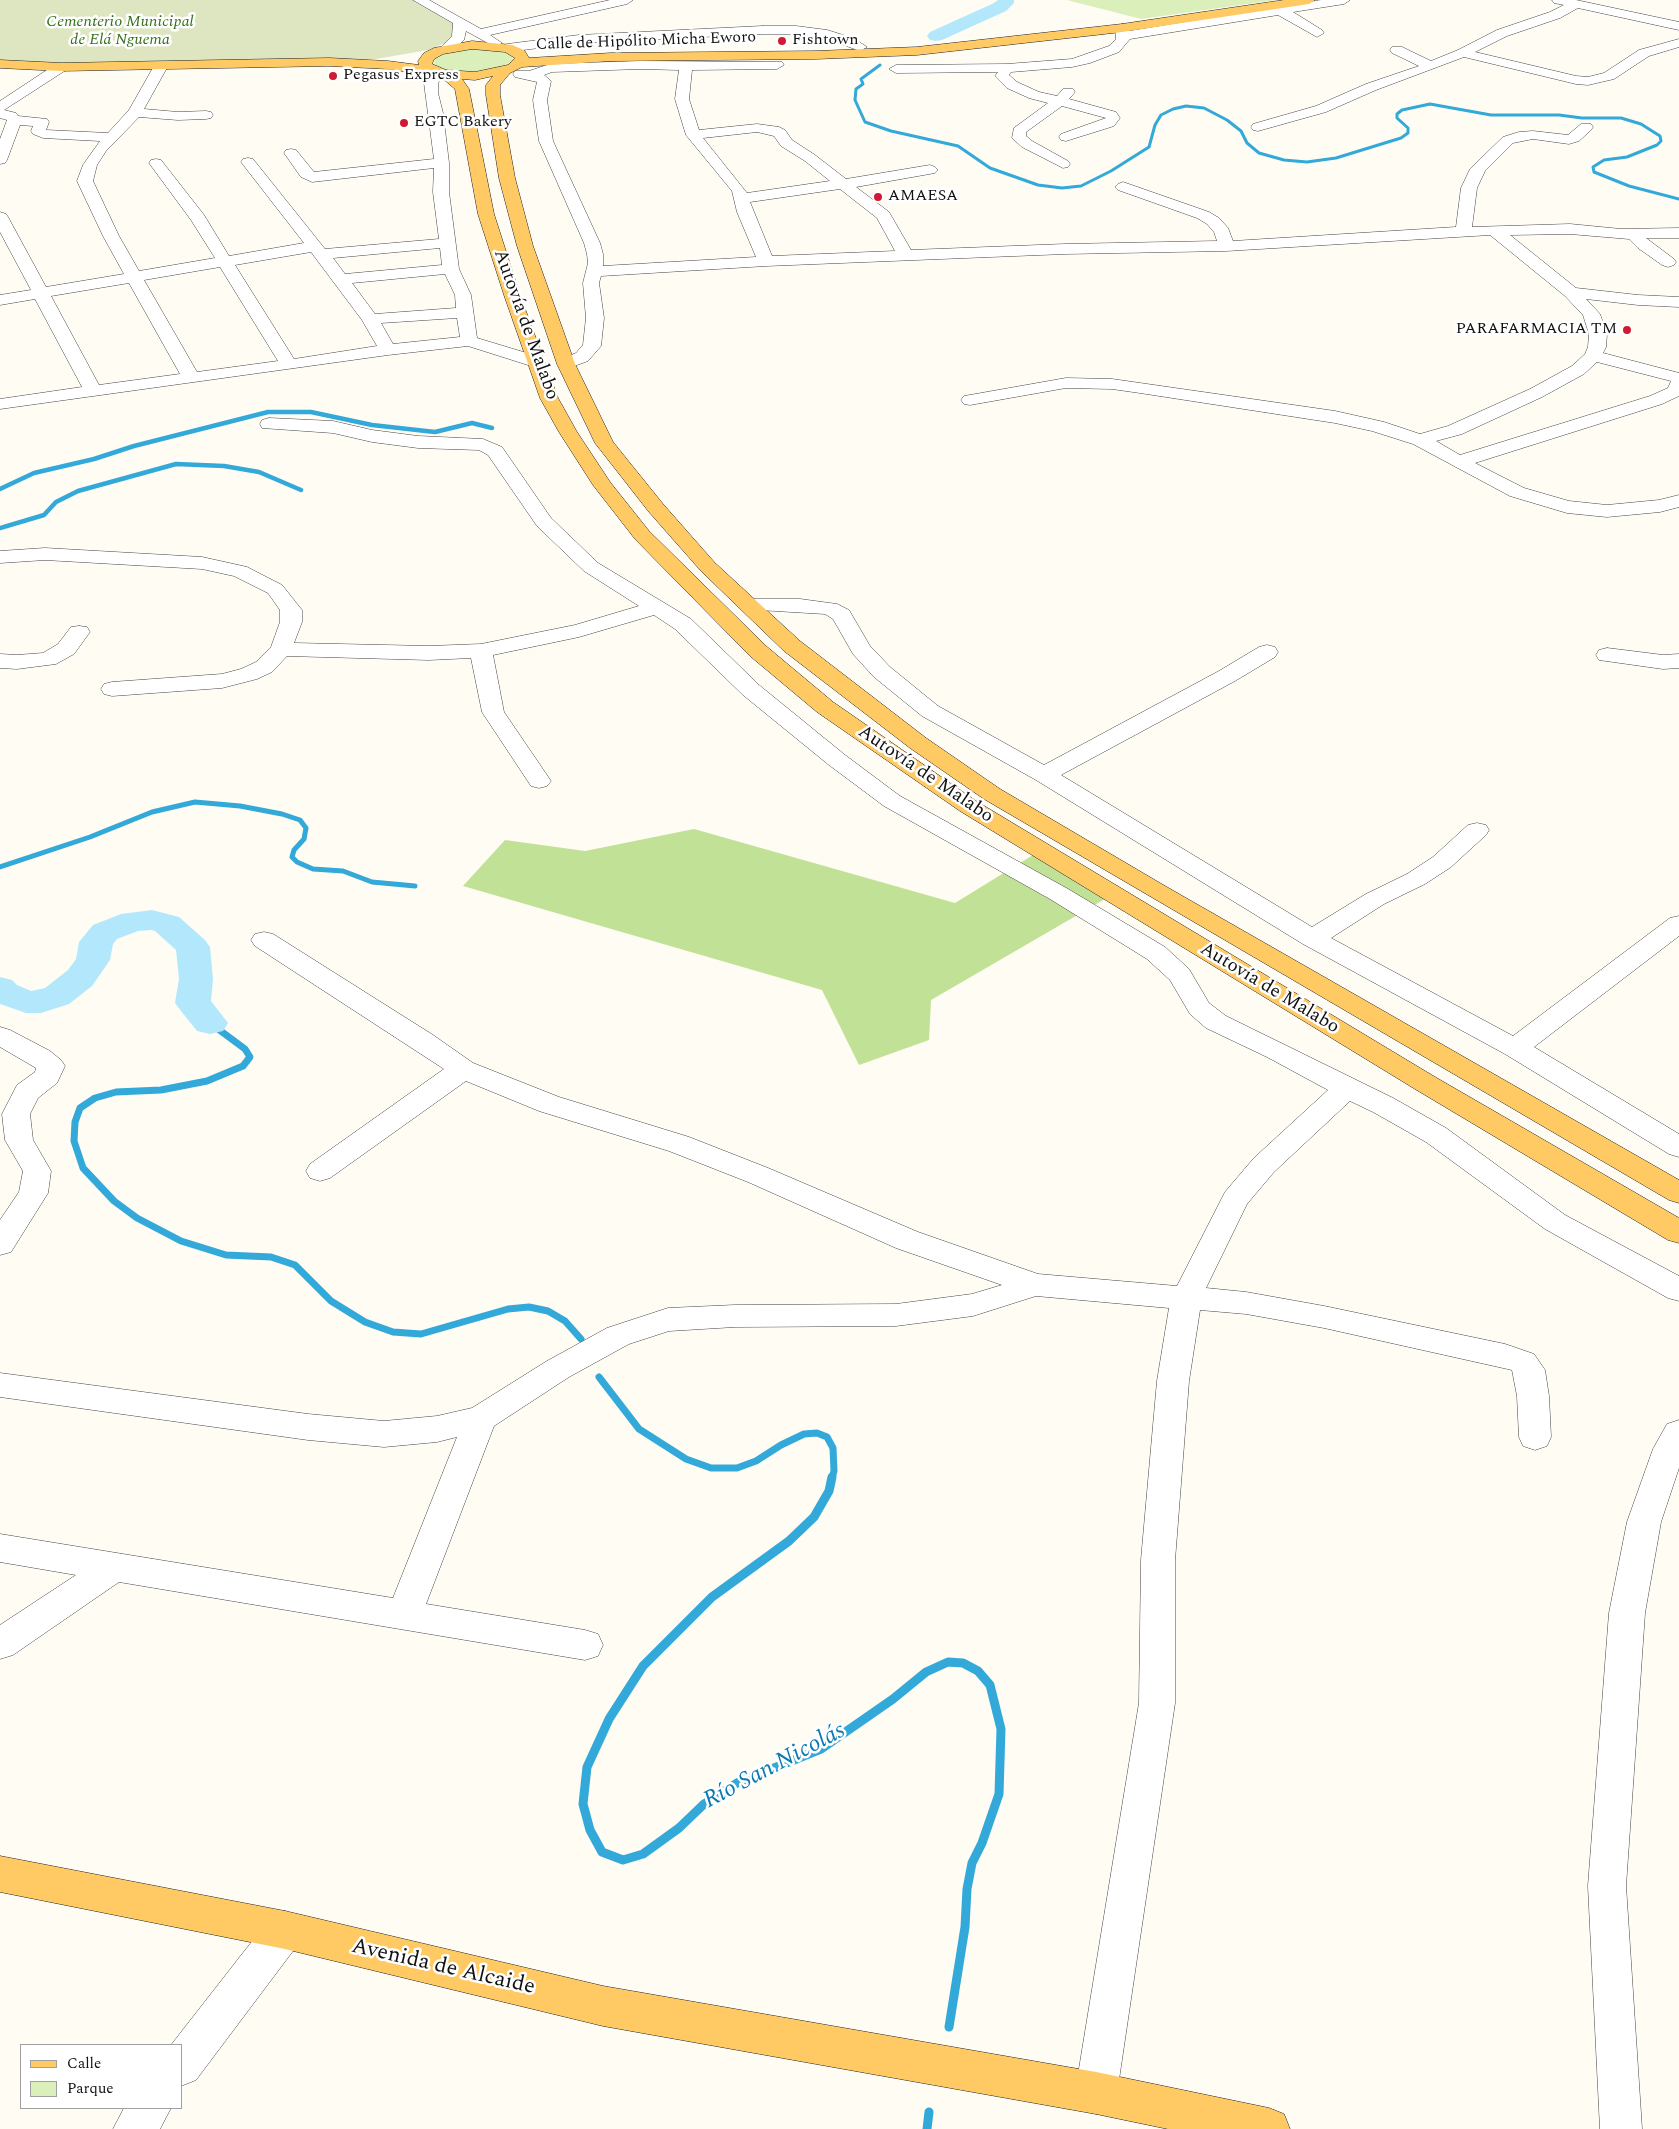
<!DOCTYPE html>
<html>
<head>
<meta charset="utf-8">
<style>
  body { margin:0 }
  #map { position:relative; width:1679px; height:2129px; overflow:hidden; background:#fffcf4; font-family:Spectral,serif }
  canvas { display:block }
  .legend { position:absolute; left:20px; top:2044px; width:162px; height:65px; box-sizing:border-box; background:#fff; border:1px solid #a0a0a0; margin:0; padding:6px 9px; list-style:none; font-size:15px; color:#111 }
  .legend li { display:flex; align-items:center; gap:10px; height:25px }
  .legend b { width:25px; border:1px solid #a0a0a0 }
</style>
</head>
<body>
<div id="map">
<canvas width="1679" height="2129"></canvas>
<ul class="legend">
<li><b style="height:6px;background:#ffc964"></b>Calle</li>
<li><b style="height:14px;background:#daefb9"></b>Parque</li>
</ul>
</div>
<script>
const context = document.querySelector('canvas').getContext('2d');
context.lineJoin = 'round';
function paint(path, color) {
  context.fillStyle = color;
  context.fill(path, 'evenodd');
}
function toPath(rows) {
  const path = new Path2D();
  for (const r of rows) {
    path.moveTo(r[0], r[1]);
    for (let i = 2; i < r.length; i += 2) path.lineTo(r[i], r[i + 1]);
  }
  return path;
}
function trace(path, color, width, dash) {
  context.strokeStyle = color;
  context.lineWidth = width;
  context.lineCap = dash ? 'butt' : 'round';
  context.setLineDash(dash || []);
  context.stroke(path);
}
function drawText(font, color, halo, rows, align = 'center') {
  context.font = font + ' Spectral,serif';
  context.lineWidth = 5;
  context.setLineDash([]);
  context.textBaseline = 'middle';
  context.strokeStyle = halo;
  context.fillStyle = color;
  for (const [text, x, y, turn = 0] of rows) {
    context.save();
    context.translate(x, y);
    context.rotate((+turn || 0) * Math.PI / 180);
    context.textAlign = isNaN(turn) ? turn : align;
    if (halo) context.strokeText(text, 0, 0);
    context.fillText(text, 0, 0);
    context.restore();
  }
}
const green = toPath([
  [1067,0,1276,0,1141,19],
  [470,48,507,52,514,59,506,66,474,73,446,71,434,64,435,58,444,53]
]);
const forest = toPath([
  [694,829,955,903,1046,847,1117,892,931,1000,929,1040,859,1065,822,990,463,886,505,840,585,851]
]);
const cemetery = toPath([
  [0,0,412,0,450,20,457,31,450,41,428,50,376,59,70,64,0,61]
]);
const streamFar4 = toPath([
  [880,65,861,79,863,84,856,89,855,100,865,122,891,131,958,146,990,168,1038,185,1062,188,1081,186,1111,171,1149,147,1155,125,1161,115,1173,109,1186,106,1204,108,1227,120,1241,131,1247,143,1259,153,1284,160,1307,162,1336,158,1401,138,1408,133,1408,128,1397,118,1397,114,1402,110,1430,104,1491,115,1559,115,1582,118,1621,118,1641,124,1660,136,1661,141,1657,145,1627,157,1604,160,1593,167,1594,172,1629,186,1679,199]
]);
const streamFar3 = toPath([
  [0,489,34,473,94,459,134,446,268,412,311,412,372,425,435,432,472,423,492,428],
  [0,528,44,515,56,502,78,491,176,464,224,466,259,472,301,490]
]);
const streamFar2 = toPath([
  [0,867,90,837,152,812,195,802,240,806,282,814,300,820,306,828,304,839,294,850,292,857,297,862,313,869,343,871,372,882,415,886]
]);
const streamFar1 = toPath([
  [210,1023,245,1049,250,1057,243,1066,207,1081,161,1090,116,1092,95,1098,80,1108,75,1122,74,1141,83,1168,114,1201,137,1218,181,1241,226,1255,271,1257,295,1265,331,1301,365,1322,393,1332,421,1334,508,1309,529,1307,548,1311,565,1321,581,1339],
  [599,1377,639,1429,686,1459,711,1468,737,1468,756,1461,781,1445,804,1434,817,1433,827,1437,833,1448,834,1471,832,1478]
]);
const stream = toPath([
  [832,1477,829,1491,814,1517,789,1541,712,1597,643,1666,609,1719,587,1767,583,1804,590,1830,602,1852,623,1860,643,1854,679,1828,704,1804,737,1783,821,1749,893,1699,926,1672,948,1662,963,1663,978,1671,990,1685,1001,1729,999,1794,982,1843,972,1863,967,1889,965,1927,949,2027],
  [927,2129,929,2112]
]);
const river = toPath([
  [998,0,1014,0,1014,3,1006,11,942,40,936,41,930,40,927,36,930,32,994,3,998,0],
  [152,910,179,917,205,940,210,947,213,979,211,1001,228,1023,223,1031,210,1034,197,1031,181,1011,175,1003,179,979,176,950,155,931,151,930,138,931,117,939,113,944,110,960,92,986,69,1004,41,1013,26,1013,0,1004,0,977,12,980,17,985,31,991,45,988,68,970,76,959,79,942,93,925,121,914,152,910]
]);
const minor = toPath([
  [413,0,429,0,481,29,610,0,633,0,627,4,490,35,502,43,495,47,466,31,464,40,451,52,446,53,439,49,452,36,453,23,413,0],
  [1321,0,1350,0,1344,4,1293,12,1322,30,1324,33,1317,37,1278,15,1130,39,1119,52,1090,63,1072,67,1011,72,1009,75,1017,82,1039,92,1057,96,1063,89,1073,89,1075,92,1069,99,1116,112,1120,118,1114,126,1066,141,1061,140,1059,137,1061,134,1106,118,1062,106,1026,132,1026,136,1032,141,1068,161,1070,164,1068,167,1063,168,1022,147,1012,138,1014,128,1048,103,1029,98,1007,88,995,76,998,72,896,73,889,69,896,65,1007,64,1072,59,1109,46,1116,39,1115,28,1122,24,1127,25,1129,31,1321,0],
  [1552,0,1576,0,1679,22,1679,30,1578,8,1560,18,1507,36,1475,52,1576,76,1588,77,1604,73,1639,50,1679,39,1679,47,1649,56,1614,79,1588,85,1576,84,1464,57,1376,90,1326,112,1258,131,1253,130,1251,127,1253,124,1316,106,1366,84,1419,66,1392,53,1390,50,1392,47,1402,47,1431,61,1458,50,1497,30,1550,12,1564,5,1554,3,1552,0],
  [763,26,796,26,827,30,853,38,867,47,860,51,825,38,796,34,763,34,579,43,507,52,500,48,507,44,579,35,763,26],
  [640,61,782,62,784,65,777,69,692,70,689,99,699,130,757,124,779,127,785,130,792,140,815,155,846,179,930,165,935,167,938,170,935,173,856,187,889,212,911,250,1065,244,1217,241,1214,232,1207,224,1197,218,1118,190,1115,187,1118,184,1123,182,1209,212,1219,218,1228,228,1233,241,1456,227,1461,188,1470,169,1503,137,1519,132,1533,131,1568,135,1581,124,1591,124,1593,127,1591,130,1579,141,1569,144,1533,139,1513,143,1485,171,1477,188,1472,227,1570,224,1621,229,1679,228,1679,238,1646,238,1674,259,1676,262,1674,265,1668,267,1662,265,1638,248,1629,239,1570,234,1510,235,1576,288,1638,295,1679,297,1679,307,1638,305,1586,299,1600,314,1607,334,1606,347,1603,353,1679,373,1679,396,1662,404,1475,463,1524,488,1569,501,1607,505,1659,500,1679,495,1679,507,1660,512,1607,517,1567,513,1510,496,1413,444,1372,431,1335,423,1140,393,1112,389,1066,388,970,405,964,404,961,400,964,396,970,395,1066,378,1112,379,1335,411,1384,422,1420,434,1448,426,1530,389,1572,366,1585,354,1588,347,1589,334,1583,315,1565,296,1490,235,1226,251,1065,254,766,266,601,276,599,283,604,318,601,346,588,361,566,369,560,368,557,364,560,360,576,353,583,345,586,318,583,283,588,263,587,254,584,243,539,141,533,100,537,82,515,77,513,74,515,71,529,71,550,64,640,61],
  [640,69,679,70,675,99,686,135,732,191,737,212,756,257,603,266,603,254,600,243,553,141,547,100,551,81,544,75,552,72,640,69],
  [757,132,774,136,781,146,805,161,830,181,747,193,703,138,757,132],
  [840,189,877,218,895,251,772,256,750,202,840,189],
  [1597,362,1671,381,1668,388,1650,396,1460,455,1436,441,1462,434,1542,397,1584,374,1597,362],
  [161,62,168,66,144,109,178,112,206,111,211,112,213,115,211,118,206,119,178,120,139,117,106,151,97,165,93,181,119,236,139,271,215,258,191,220,149,163,151,160,156,159,161,160,204,215,229,256,304,243,241,162,243,159,248,158,253,159,325,249,439,239,433,192,434,168,312,182,301,177,284,153,286,150,291,149,296,150,314,172,434,159,424,83,434,70,439,69,446,73,438,83,438,93,443,113,449,163,449,192,459,269,471,295,477,338,540,357,543,361,540,365,534,366,528,365,468,346,388,355,0,409,0,399,82,387,35,299,0,305,0,295,31,290,0,232,0,212,6,214,8,217,46,287,124,274,103,236,77,181,83,165,100,141,43,138,33,134,31,131,33,126,20,125,7,160,5,163,0,164,0,139,7,120,0,118,0,101,56,64,66,64,68,67,66,70,4,110,16,113,18,116,47,119,49,122,46,130,108,133,129,110,154,66,161,62],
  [440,248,442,265,345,274,333,258,440,248],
  [311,252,362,320,377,346,294,359,235,265,311,252],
  [220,267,278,361,197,372,144,280,220,267],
  [445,274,455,295,456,308,375,314,352,283,445,274],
  [129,283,180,374,99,385,51,296,129,283],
  [457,318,460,337,393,344,381,323,457,318],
  [269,418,333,421,372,430,418,436,483,439,502,447,551,518,598,563,691,619,759,685,845,755,900,796,1068,889,1165,947,1189,969,1209,1003,1226,1016,1393,1098,1446,1128,1565,1215,1679,1276,1679,1301,1668,1298,1545,1229,1426,1142,1373,1112,1350,1101,1274,1172,1247,1204,1206,1288,1246,1292,1324,1306,1505,1344,1534,1354,1545,1370,1549,1396,1551,1437,1547,1446,1535,1450,1523,1446,1519,1437,1517,1396,1512,1370,1324,1328,1246,1314,1200,1310,1189,1381,1175,1560,1175,1703,1117,2093,1111,2108,1096,2114,1081,2108,1075,2093,1139,1703,1141,1560,1157,1381,1169,1308,1036,1296,973,1316,896,1326,735,1327,669,1331,629,1344,569,1377,494,1426,426,1604,585,1630,598,1634,603,1645,598,1656,585,1660,119,1582,13,1655,0,1659,0,1625,76,1575,0,1562,0,1534,393,1598,457,1437,437,1442,384,1447,308,1440,0,1397,0,1373,308,1414,384,1421,437,1416,472,1408,547,1361,607,1328,668,1308,735,1305,896,1304,972,1294,1002,1285,896,1248,748,1182,669,1151,539,1111,466,1081,330,1178,320,1181,310,1178,306,1171,310,1164,444,1069,255,946,251,940,255,934,264,932,273,934,433,1035,473,1063,559,1097,689,1137,768,1168,918,1232,1038,1274,1177,1286,1225,1192,1254,1158,1328,1090,1267,1057,1206,1028,1190,1014,1170,980,1147,959,1050,899,884,806,829,765,743,695,675,629,654,615,579,637,493,655,504,712,551,781,547,786,539,788,531,786,482,712,471,658,429,660,287,656,272,672,257,679,222,688,112,696,104,694,101,689,104,684,112,682,222,674,241,669,256,662,271,647,280,622,280,610,268,593,234,576,202,569,45,560,0,563,0,551,45,548,202,557,247,567,282,585,302,610,302,622,294,643,429,646,481,644,575,625,639,606,584,571,537,526,488,455,479,450,418,448,372,442,333,433,262,428,260,424,262,420,269,418],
  [749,599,800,599,837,604,849,610,870,646,890,667,938,706,1044,765,1219,671,1259,647,1267,645,1275,647,1278,652,1275,657,1235,681,1061,775,1312,927,1366,894,1407,874,1433,857,1468,825,1477,823,1486,825,1489,830,1486,835,1451,867,1425,884,1384,904,1331,938,1513,1036,1670,918,1679,916,1679,936,1534,1047,1679,1134,1679,1157,1669,1154,1505,1054,1303,944,1036,780,922,716,874,677,853,654,833,619,825,614,742,609,738,605,742,601,749,599],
  [79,626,87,627,90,632,74,654,56,664,17,669,0,668,0,654,17,655,43,653,58,644,71,627,79,626],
  [1607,648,1663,655,1679,654,1679,668,1663,669,1599,660,1596,655,1599,650,1607,648],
  [0,1027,10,1030,50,1051,61,1060,65,1066,57,1083,38,1098,30,1114,33,1140,51,1171,48,1193,11,1252,0,1255,0,1220,19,1192,23,1171,5,1140,2,1114,17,1085,35,1072,36,1068,0,1047,0,1027],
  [1679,1420,1679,1468,1661,1522,1645,1613,1626,1886,1642,2129,1600,2129,1588,1886,1609,1613,1627,1522,1653,1449,1667,1424,1679,1420],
  [285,1911,299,1917,305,1930,299,1943,196,2080,181,2086,181,2045,171,2045,271,1917,285,1911],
  [124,2108,171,2108,160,2129,113,2129,124,2108]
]);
const major = toPath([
  [1284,0,1315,0,1309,4,1122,32,917,55,816,59,611,61,522,67,510,73,500,85,500,95,515,178,533,246,575,364,613,442,663,504,715,563,800,641,926,738,1000,789,1165,886,1679,1180,1679,1203,1669,1200,984,799,910,748,784,651,701,571,649,512,595,443,557,364,517,246,499,178,486,95,486,85,493,76,475,80,462,79,469,89,494,214,520,295,558,398,577,432,610,482,649,531,766,646,833,702,976,801,1435,1077,1679,1218,1679,1243,1668,1240,1415,1089,960,811,817,712,750,656,635,539,593,485,559,432,540,398,504,295,478,214,455,89,441,77,388,69,329,66,61,71,0,68,0,60,61,63,329,58,388,61,419,65,418,61,424,53,434,48,472,41,512,45,524,50,529,58,611,53,816,51,917,47,1122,24,1284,0],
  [472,49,505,52,515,58,508,65,475,72,446,70,432,64,434,59,443,54,472,49],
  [0,1856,285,1911,603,1986,1096,2072,1269,2108,1284,2114,1290,2129,1168,2129,1096,2114,603,2026,285,1949,0,1892,0,1856]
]);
const markers = [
  [782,41,5,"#d01935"],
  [333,76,5,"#d01935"],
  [404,123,5,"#d01935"],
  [878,197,5,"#d01935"],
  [1627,330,5,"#d01935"]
];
const farParknames = [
  ["Cementerio Municipal",120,23],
  ["de Elá Nguema",120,41]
];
const farPoinames = [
  ["Fishtown",792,41],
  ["Pegasus Express",343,76],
  ["EGTC Bakery",414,123],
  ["AMAESA",888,197],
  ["PARAFARMACIA TM",1617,330,"right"]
];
const farStreetnames = [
  ["Calle de Hipólito Micha Eworo",646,42,-2]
];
const streetNames = [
  ["Autovía de Malabo",525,325,70],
  ["Autovía de Malabo",925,775,34],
  ["Autovía de Malabo",1269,989,31]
];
const nearStreetnames = [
  ["Avenida de Alcaide",443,1968,13]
];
const nearWaternames = [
  ["Río San Nicolás",775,1767,-28]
];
paint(green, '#daefb9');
paint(forest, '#c0e196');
paint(cemetery, '#dde5c1');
trace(streamFar4, '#33a9da', 3);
trace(streamFar3, '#33a9da', 4.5);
trace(streamFar2, '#33a9da', 5);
trace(streamFar1, '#33a9da', 7);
trace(stream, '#33a9da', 9);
paint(river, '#b3e8fc');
trace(minor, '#444', 1);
trace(major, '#222', 1);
paint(minor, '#fff');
paint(major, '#ffc964');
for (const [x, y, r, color] of markers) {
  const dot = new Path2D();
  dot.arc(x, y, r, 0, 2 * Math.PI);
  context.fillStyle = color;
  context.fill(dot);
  trace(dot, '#fff', 2);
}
drawText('italic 16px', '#347019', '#fff', farParknames);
drawText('16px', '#111', '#fff', farPoinames, 'left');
drawText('16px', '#111', '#fff', farStreetnames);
drawText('19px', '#111', '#fff', streetNames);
drawText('22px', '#111', '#fff', nearStreetnames);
drawText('italic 24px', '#0c7ab1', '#fff', nearWaternames);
</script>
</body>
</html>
